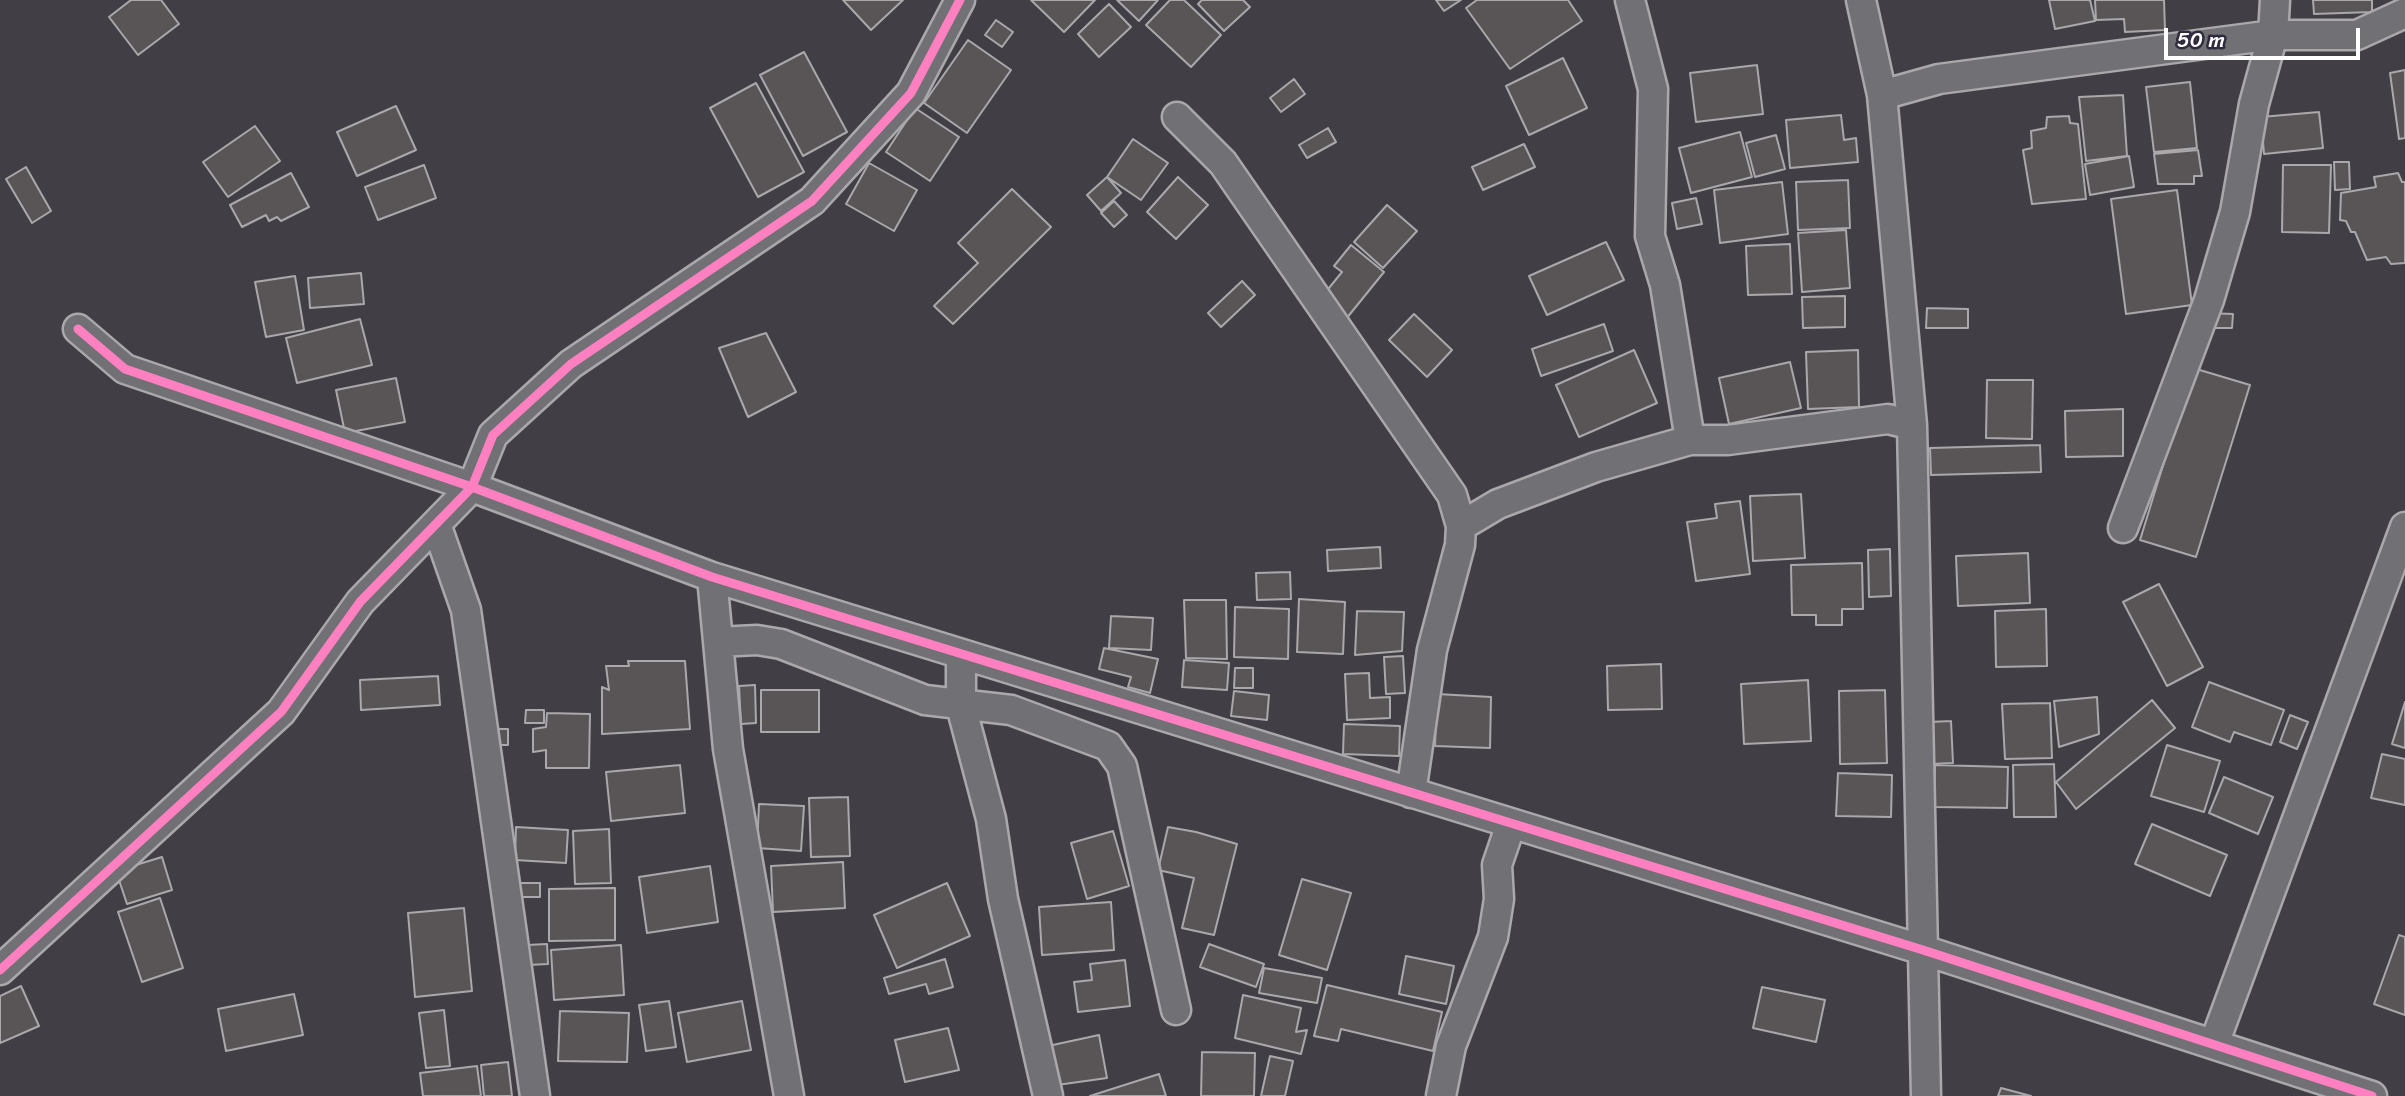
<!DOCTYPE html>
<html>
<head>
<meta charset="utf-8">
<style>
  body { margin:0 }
  #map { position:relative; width:2405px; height:1096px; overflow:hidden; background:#423e45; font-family:Sriracha,sans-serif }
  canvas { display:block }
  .scale { position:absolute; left:2164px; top:28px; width:196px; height:32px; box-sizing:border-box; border:4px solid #fff; border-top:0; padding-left:9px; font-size:21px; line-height:24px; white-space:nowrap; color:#fff; -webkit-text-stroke:5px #2f2a3d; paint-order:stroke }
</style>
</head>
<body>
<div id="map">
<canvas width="2405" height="1096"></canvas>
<div class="scale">50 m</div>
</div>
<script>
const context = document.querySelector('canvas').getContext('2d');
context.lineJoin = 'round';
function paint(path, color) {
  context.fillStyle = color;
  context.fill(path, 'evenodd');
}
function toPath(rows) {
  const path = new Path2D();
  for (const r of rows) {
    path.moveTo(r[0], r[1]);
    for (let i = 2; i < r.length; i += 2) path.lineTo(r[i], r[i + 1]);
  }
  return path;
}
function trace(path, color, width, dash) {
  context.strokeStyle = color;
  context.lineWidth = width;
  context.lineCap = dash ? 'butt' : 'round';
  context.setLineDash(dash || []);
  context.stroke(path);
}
const building = toPath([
  [131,0,161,0,179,24,138,55,109,17,131,0],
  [843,0,903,0,871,30,843,0],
  [1031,0,1095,0,1064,32,1031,0],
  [1117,0,1158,0,1139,21,1117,0],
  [1170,0,1184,0,1221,35,1191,67,1146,25,1170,0],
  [1202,0,1243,0,1250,7,1224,31,1198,4,1202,0],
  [1436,0,1461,0,1444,11,1436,0],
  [1477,0,1568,0,1582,21,1510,69,1466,8,1477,0],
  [2049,0,2090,0,2095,21,2055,29,2049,0],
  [2095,0,2164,0,2165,30,2125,32,2124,19,2096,20,2095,0],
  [2313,0,2372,0,2372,12,2314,14,2313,0],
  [1109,4,1131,27,1099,57,1078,34,1109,4],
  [996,20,1013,32,1002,47,985,35,996,20],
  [968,40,1011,70,967,133,924,103,968,40],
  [804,52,847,132,803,156,760,75,804,52],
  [1563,58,1587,108,1529,135,1506,86,1563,58],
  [1757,65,1763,114,1696,122,1690,73,1757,65],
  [2405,70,2405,138,2399,139,2390,73,2405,70],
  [1294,79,1305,94,1281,112,1270,98,1294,79],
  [2190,82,2197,148,2154,152,2146,87,2190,82],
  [756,83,804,172,758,197,710,108,756,83],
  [2123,95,2127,156,2086,161,2079,97,2123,95],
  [396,106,416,150,357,176,337,132,396,106],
  [915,108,959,137,930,181,886,152,915,108],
  [2319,112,2323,148,2264,154,2261,117,2319,112],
  [1841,115,1844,140,1856,138,1858,162,1790,168,1786,120,1841,115],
  [2069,116,2070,123,2078,124,2086,199,2032,204,2023,150,2032,148,2031,131,2046,128,2047,117,2069,116],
  [255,126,280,161,228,197,203,162,255,126],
  [1328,128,1336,142,1307,158,1299,145,1328,128],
  [1740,132,1752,177,1691,193,1679,148,1740,132],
  [1776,135,1785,169,1755,177,1746,143,1776,135],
  [1133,139,1168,163,1141,200,1107,177,1133,139],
  [1524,144,1535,167,1483,190,1472,167,1524,144],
  [2198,150,2202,176,2194,176,2194,184,2158,184,2154,154,2198,150],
  [2129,156,2134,187,2090,195,2085,164,2129,156],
  [2334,162,2349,162,2350,189,2335,190,2334,162],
  [869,163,917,190,894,231,846,204,869,163],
  [424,165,436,198,378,220,365,187,424,165],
  [2283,165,2331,165,2329,233,2282,232,2283,165],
  [26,167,51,211,32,223,6,179,26,167],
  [291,173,309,207,281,221,277,217,269,221,266,215,242,227,230,205,291,173],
  [2398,173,2402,182,2405,182,2405,263,2391,264,2386,257,2367,260,2355,232,2351,232,2346,221,2340,220,2341,193,2376,187,2374,177,2398,173],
  [1107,177,1121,193,1101,211,1087,195,1107,177],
  [1178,177,1208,205,1176,239,1147,212,1178,177],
  [1848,180,1850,228,1798,230,1796,182,1848,180],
  [1782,182,1788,234,1720,243,1714,190,1782,182],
  [1012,189,1051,227,953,324,934,306,978,263,958,243,1012,189],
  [2177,190,2192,305,2126,314,2111,199,2177,190],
  [1696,198,1702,224,1677,229,1672,203,1696,198],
  [1114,201,1127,215,1114,227,1101,213,1114,201],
  [1387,205,1417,231,1383,268,1354,242,1387,205],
  [1846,230,1850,288,1802,292,1798,233,1846,230],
  [1606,242,1624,280,1547,315,1529,276,1606,242],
  [1790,244,1792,294,1748,295,1746,246,1790,244],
  [1351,245,1384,272,1346,319,1320,299,1342,272,1334,266,1351,245],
  [361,273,364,304,310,308,308,278,361,273],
  [295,276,304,330,266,337,255,282,295,276],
  [1242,281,1255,295,1221,327,1208,313,1242,281],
  [1845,296,1845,327,1803,328,1802,297,1845,296],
  [1927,308,1968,309,1968,328,1926,328,1927,308],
  [2207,313,2233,314,2232,328,2207,328,2207,313],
  [1414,314,1452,350,1427,377,1389,340,1414,314],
  [360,319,372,365,297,383,286,338,360,319],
  [1604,324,1613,351,1541,376,1532,349,1604,324],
  [766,333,796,392,748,417,719,348,766,333],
  [1634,350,1657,403,1579,437,1556,385,1634,350],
  [1858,350,1859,407,1808,409,1806,352,1858,350],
  [1790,362,1801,408,1729,424,1719,378,1790,362],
  [2193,368,2250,385,2196,557,2140,540,2193,368],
  [396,378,405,422,345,433,336,390,396,378],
  [1987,380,2033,380,2032,439,1986,438,1987,380],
  [2123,409,2123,456,2066,457,2065,411,2123,409],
  [2040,445,2041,472,1931,475,1930,448,2040,445],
  [1801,494,1805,558,1753,561,1750,496,1801,494],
  [1740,501,1750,574,1696,581,1687,522,1717,518,1715,504,1740,501],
  [1380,547,1381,568,1328,571,1327,550,1380,547],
  [1890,549,1891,596,1869,597,1868,550,1890,549],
  [2028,553,2030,603,1958,606,1956,556,2028,553],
  [1862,563,1863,609,1842,609,1842,625,1816,625,1816,615,1792,615,1791,565,1862,563],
  [1290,572,1291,599,1257,600,1256,573,1290,572],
  [2159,584,2203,667,2167,686,2123,602,2159,584],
  [1299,599,1345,602,1343,654,1297,652,1299,599],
  [1184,600,1226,600,1227,659,1186,658,1184,600],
  [1235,607,1289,609,1288,659,1234,657,1235,607],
  [2046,609,2047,666,1996,667,1995,611,2046,609],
  [1357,611,1404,612,1402,651,1355,655,1357,611],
  [1111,616,1153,618,1151,650,1109,648,1111,616],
  [1104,648,1158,659,1150,693,1128,687,1131,677,1099,669,1104,648],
  [1403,656,1405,693,1386,694,1384,657,1403,656],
  [1184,660,1229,663,1227,690,1182,687,1184,660],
  [628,661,685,661,690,729,602,734,602,687,609,690,606,666,629,666,628,661],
  [1661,664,1662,709,1608,710,1607,666,1661,664],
  [1235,668,1253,668,1253,688,1234,688,1235,668],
  [1369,673,1370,698,1390,697,1390,718,1347,720,1345,674,1369,673],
  [438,676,440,705,361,710,360,680,438,676],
  [1808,680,1811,741,1744,744,1741,684,1808,680],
  [2209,682,2284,710,2271,745,2234,732,2230,742,2192,727,2209,682],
  [755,685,756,723,741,724,739,686,755,685],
  [761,690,819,690,819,732,761,732,761,690],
  [1885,690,1887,763,1840,764,1839,691,1885,690],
  [1234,691,1269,695,1267,720,1231,716,1234,691],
  [1437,694,1491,697,1490,748,1435,746,1437,694],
  [2097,697,2099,734,2059,747,2054,701,2097,697],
  [2152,700,2175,728,2076,809,2056,782,2152,700],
  [2405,702,2405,748,2392,744,2405,702],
  [2050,703,2052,758,2005,759,2002,704,2050,703],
  [526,710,544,710,544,723,525,723,526,710],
  [547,713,590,714,589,768,546,768,546,750,533,752,533,729,546,727,547,713],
  [2290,715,2308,722,2297,749,2280,742,2290,715],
  [1951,721,1953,763,1931,764,1929,722,1951,721],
  [1344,724,1400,726,1399,756,1343,754,1344,724],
  [495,729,508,729,508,745,495,745,495,729],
  [2167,745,2220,761,2204,812,2151,796,2167,745],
  [2382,754,2405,759,2405,805,2371,798,2382,754],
  [2054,764,2056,817,2014,817,2013,765,2054,764],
  [680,765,685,813,611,821,606,772,680,765],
  [1935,765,2008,767,2007,808,1934,807,1935,765],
  [1838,773,1892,775,1891,817,1836,816,1838,773],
  [2224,777,2273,797,2258,834,2209,813,2224,777],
  [848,797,850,856,811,857,809,798,848,797],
  [759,804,804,806,801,851,757,848,759,804],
  [2152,824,2227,855,2210,896,2135,864,2152,824],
  [516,827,568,830,566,863,515,860,516,827],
  [1168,827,1196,832,1237,844,1214,935,1182,928,1194,878,1158,870,1168,827],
  [609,829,611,883,575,884,573,831,609,829],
  [1113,831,1129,886,1087,899,1071,843,1113,831],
  [162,857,172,890,127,904,116,871,162,857],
  [843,862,845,908,773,912,771,866,843,862],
  [710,866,718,922,647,933,639,877,710,866],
  [1302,879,1351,893,1327,970,1279,955,1302,879],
  [516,883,540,883,540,897,516,897,516,883],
  [947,883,970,936,897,968,874,915,947,883],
  [615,888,615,940,549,941,549,889,615,888],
  [160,898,183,968,142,982,118,912,160,898],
  [1111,902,1114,950,1042,955,1039,907,1111,902],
  [464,908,472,991,415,997,408,913,464,908],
  [2399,935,2405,937,2405,1015,2374,1004,2399,935],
  [547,944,548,964,528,965,527,945,547,944],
  [1209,944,1264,964,1256,987,1200,967,1209,944],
  [621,945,624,995,554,1000,551,950,621,945],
  [1406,956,1454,966,1446,1004,1399,994,1406,956],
  [945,959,953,987,929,994,926,984,889,994,884,978,945,959],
  [1125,960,1130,1006,1078,1012,1074,982,1092,980,1090,964,1125,960],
  [1264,968,1322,978,1317,1003,1259,993,1264,968],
  [1327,985,1442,1012,1433,1051,1341,1029,1338,1041,1314,1036,1327,985],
  [21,986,39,1026,0,1043,0,996,21,986],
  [1762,987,1825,1000,1816,1042,1753,1028,1762,987],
  [294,994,303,1035,226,1051,218,1009,294,994],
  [1243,995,1301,1008,1296,1032,1307,1030,1301,1054,1235,1038,1243,995],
  [669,1001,676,1047,646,1051,639,1005,669,1001],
  [742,1001,751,1050,687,1062,678,1013,742,1001],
  [444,1010,450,1066,426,1068,419,1013,444,1010],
  [560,1011,629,1013,627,1062,558,1061,560,1011],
  [948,1028,959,1070,905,1082,895,1040,948,1028],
  [1099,1035,1107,1078,1057,1085,1048,1046,1099,1035],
  [1202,1052,1255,1053,1254,1096,1201,1096,1202,1052],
  [1270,1056,1293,1061,1285,1096,1261,1096,1270,1056],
  [508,1062,512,1096,484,1096,481,1065,508,1062],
  [477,1066,481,1096,423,1096,420,1073,477,1066],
  [1159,1074,1166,1096,1090,1096,1159,1074],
  [2001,1088,2031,1096,1998,1096,2001,1088]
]);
const minor = toPath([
  [1630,0,1653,89,1650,236,1665,285,1690,440],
  [1861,0,1882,95,1912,425,1926,1096],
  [1882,95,1939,79,2273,35,2357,35,2405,13],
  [1177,117,1223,163,1452,495,1461,526,1460,545,1432,650,1411,793],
  [78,329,125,369,472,487,712,577,1923,950,2372,1096],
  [436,524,466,610,535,1096],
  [1461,526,1498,504,1596,467,1690,440,1728,440,1888,419,1912,425],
  [2123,528,2209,300,2235,212,2254,104,2273,35,2275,0],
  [712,577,728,749,789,1096],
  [718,642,757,640,781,644,925,700,1011,710,1108,746,1122,766,1176,1010],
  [961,654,961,706,991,819,1003,899,1048,1096],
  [0,970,281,712,360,602,472,487,493,435,571,364,812,201,911,93,960,0],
  [2214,1044,2405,527],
  [1441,1096,1451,1046,1493,937,1499,899,1497,865,1511,824]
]);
const cycleway = toPath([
  [78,329,125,369,472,487,712,577,1923,950,2372,1096],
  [0,970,281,712,360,602,472,487,493,435,571,364,812,201,911,93,960,0]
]);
paint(building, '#595557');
trace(building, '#aaa8ab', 2);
trace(minor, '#aaa8ab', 33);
trace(minor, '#717074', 28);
trace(cycleway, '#ff80c0', 9);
</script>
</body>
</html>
